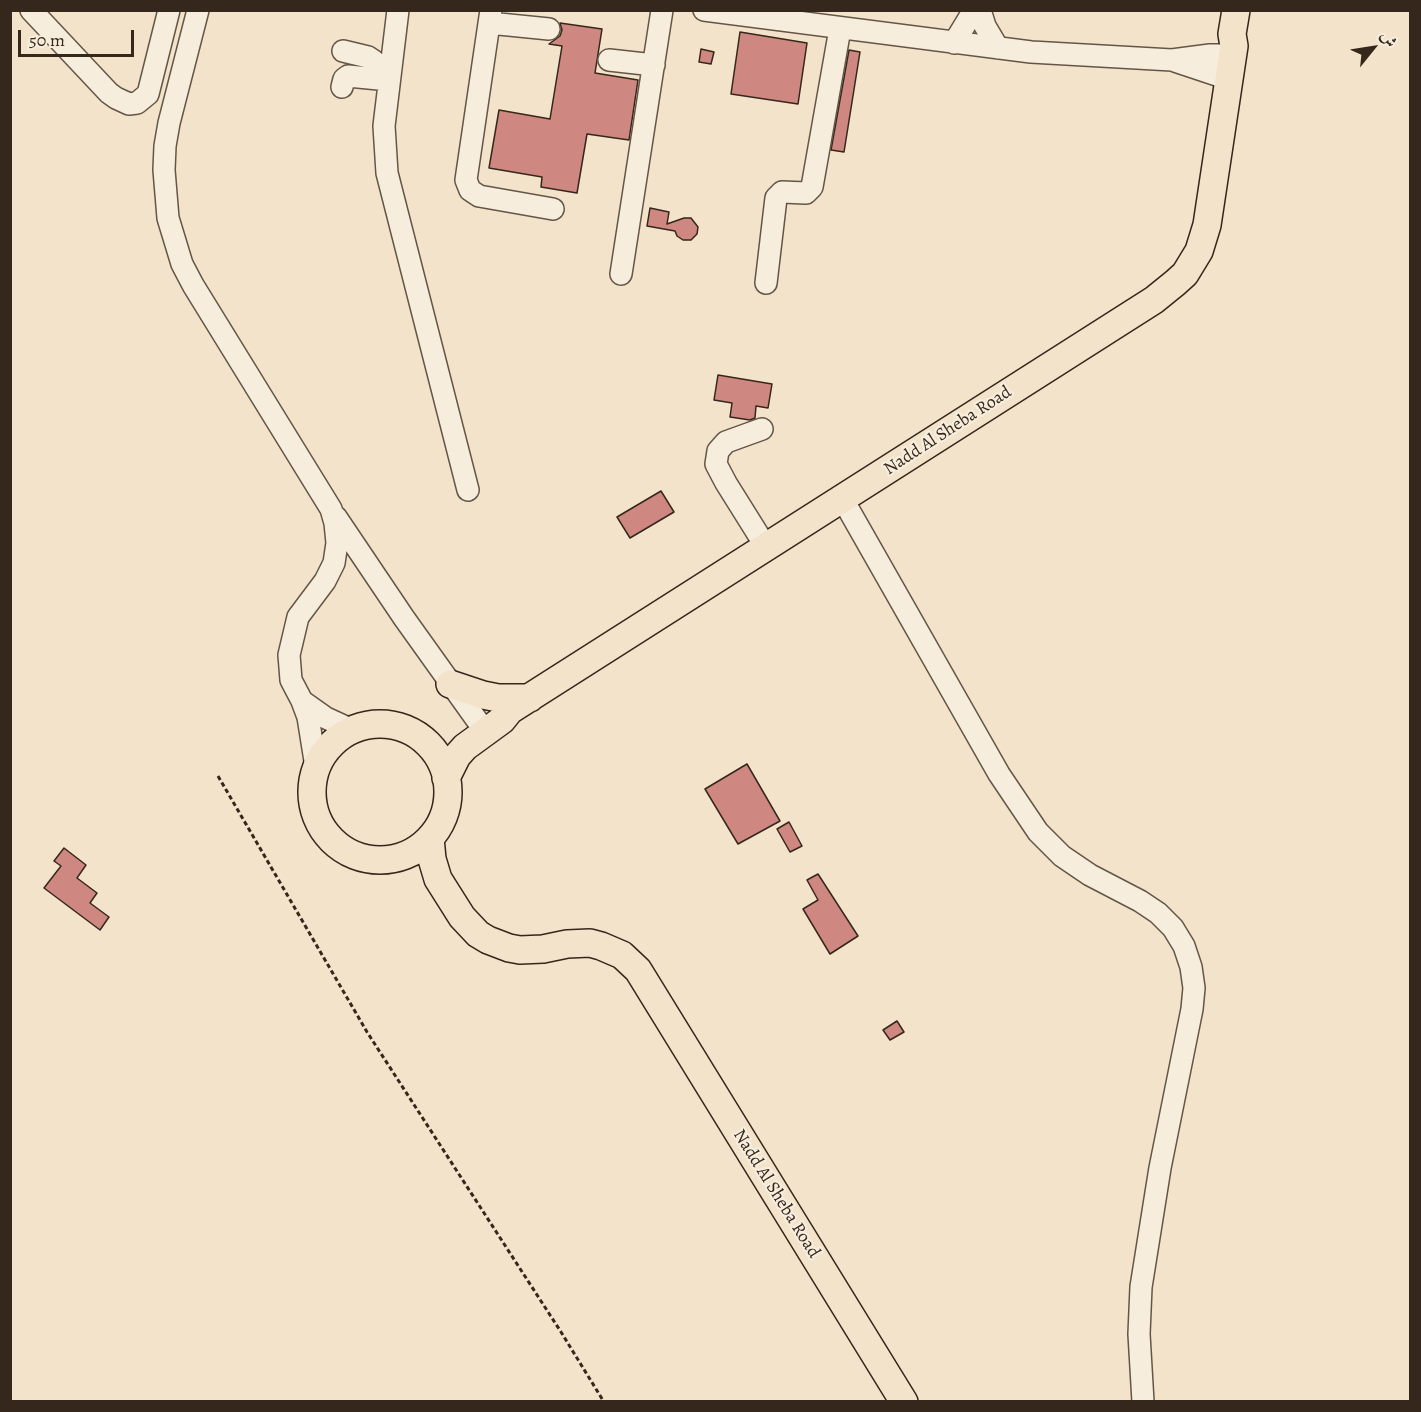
<!DOCTYPE html>
<html>
<head>
<meta charset="utf-8">
<style>
  body { margin:0 }
  #map { position:relative; width:1421px; height:1412px; overflow:hidden; background:#f2e3ca; font-family:Alegreya,Amiri,serif }
  canvas { display:block }
  .frame { position:absolute; inset:0; border:12px solid #35271b; pointer-events:none }
  .north { position:absolute; left:1343px; top:18px; width:60px; height:60px; -webkit-text-stroke:4px #f7eddd; paint-order:stroke; rotate:60deg; font-size:16px; font-weight:700; line-height:24px; text-align:center; color:#35271b }
  .north::after { content:''; display:block; margin:auto; width:21px; height:27px; background:#35271b; clip-path:polygon(50% 0,100% 100%,50% 72%,0 100%) }
  .scale { position:absolute; left:18px; top:30px; width:116px; height:27px; box-sizing:border-box; border:3px solid #35271b; border-top:0; padding-left:8px; font-size:18px; line-height:21px; white-space:nowrap; color:#35271b; -webkit-text-stroke:4px #f7eddd; paint-order:stroke }
</style>
</head>
<body>
<div id="map">
<canvas width="1421" height="1412"></canvas>
<div class="frame"></div>
<div class="north">ش</div>
<div class="scale">50 m</div>
</div>
<script>
const context = document.querySelector('canvas').getContext('2d');
context.lineJoin = 'round';
function paint(path, color) {
  context.fillStyle = color;
  context.fill(path, 'evenodd');
}
function toPath(rows) {
  const path = new Path2D();
  for (const r of rows) {
    if (r.length === 3) {
      path.moveTo(r[0] + r[2], r[1]);
      path.arc(r[0], r[1], r[2], 0, 2 * Math.PI);
      continue;
    }
    path.moveTo(r[0], r[1]);
    for (let i = 2; i < r.length; i += 2) path.lineTo(r[i], r[i + 1]);
  }
  return path;
}
function trace(path, color, width, dash) {
  context.strokeStyle = color;
  context.lineWidth = width;
  context.lineCap = dash ? 'butt' : 'round';
  context.setLineDash(dash || []);
  context.stroke(path);
}
function drawText(font, color, halo, rows, align = 'center') {
  context.font = font + ' Alegreya,serif';
  context.lineWidth = 4.5;
  context.setLineDash([]);
  context.textBaseline = 'middle';
  context.strokeStyle = halo;
  context.fillStyle = color;
  for (const [text, x, y, turn = 0] of rows) {
    context.save();
    context.translate(x, y);
    context.rotate((+turn || 0) * Math.PI / 180);
    context.textAlign = isNaN(turn) ? turn : align;
    if (halo) context.strokeText(text, 0, 0);
    context.fillText(text, 0, 0);
    context.restore();
  }
}
const building = toPath([
  [560,23,602,29,595,73,638,80,629,140,587,134,577,193,541,187,542,177,489,168,499,110,550,119,562,46,549,44,560,36,562,30,560,23],
  [740,32,807,43,798,104,731,94,740,32],
  [701,49,714,52,711,64,699,62,701,49],
  [849,50,860,52,844,152,831,150,849,50],
  [650,208,669,212,667,224,684,218,691,218,698,227,697,234,691,240,683,240,677,236,675,231,647,226,650,208],
  [718,375,772,384,768,408,756,406,755,418,750,420,730,417,732,403,714,400,718,375],
  [661,491,674,512,630,538,617,517,661,491],
  [747,764,780,821,738,844,705,789,747,764],
  [789,822,802,846,790,852,777,829,789,822],
  [64,848,86,865,77,878,97,893,90,903,109,917,100,930,44,888,61,866,54,861,64,848],
  [818,874,858,936,830,954,803,909,818,900,807,880,818,874],
  [897,1021,904,1032,890,1040,883,1030,897,1021]
]);
const path = toPath([
  [218,776,367,1032,561,1332,604,1402]
]);
const minor = toPath([
  [31,10,109,93,116,98,129,104,137,103,148,94,169,10],
  [198,10,169,123,165,146,164,170,168,218,182,264,193,285,331,509,335,523,337,543,334,563,325,581,298,617,289,655,291,680,302,701,308,717,316,767],
  [398,10,384,126,387,173,468,490],
  [491,10,466,180,470,190,479,196,553,209],
  [704,10,1031,52,1172,60,1210,55,1233,55],
  [980,10,985,26,998,48],
  [489,23,549,29],
  [954,43,974,10],
  [343,51,368,57,374,61,374,78],
  [609,60,654,65],
  [1175,61,1229,79],
  [342,87,344,79,348,76,389,80],
  [621,274,662,10],
  [766,283,776,198,782,192,806,193,812,187,840,29],
  [762,429,726,442,718,451,716,464,726,483,766,547],
  [842,498,999,774,1038,832,1062,856,1090,875,1140,901,1158,913,1173,928,1184,946,1191,967,1194,988,1192,1009,1160,1168,1141,1287,1139,1334,1143,1402],
  [336,517,404,618,479,723],
  [302,701,326,718,352,730]
]);
const major = toPath([
  [450,684,483,695,498,698,530,698],
  [380,792,68],
  [446,778,457,756,465,747,502,720,510,710,1154,300,1175,283,1185,274,1199,251,1207,225,1234,46,1232,34,1236,10],
  [430,838,432,859,438,879,462,917,478,934,488,940,509,948,520,950,543,949,567,944,590,943,601,946,622,955,638,970,904,1402]
]);
const streetNames = [
  ["Nadd Al Sheba Road",948,431,-33],
  ["Nadd Al Sheba Road",776,1194,58]
];
paint(building, '#cf8781');
trace(building, '#35271b', 1.5);
trace(minor, '#645647', 24);
trace(major, '#35271b', 30);
trace(path, '#35271b', 3, [4.5, 3]);
trace(minor, '#f7eddd', 21);
trace(major, '#f2e3ca', 27);
drawText('18px', '#35271b', '#f7eddd', streetNames);
</script>
</body>
</html>
